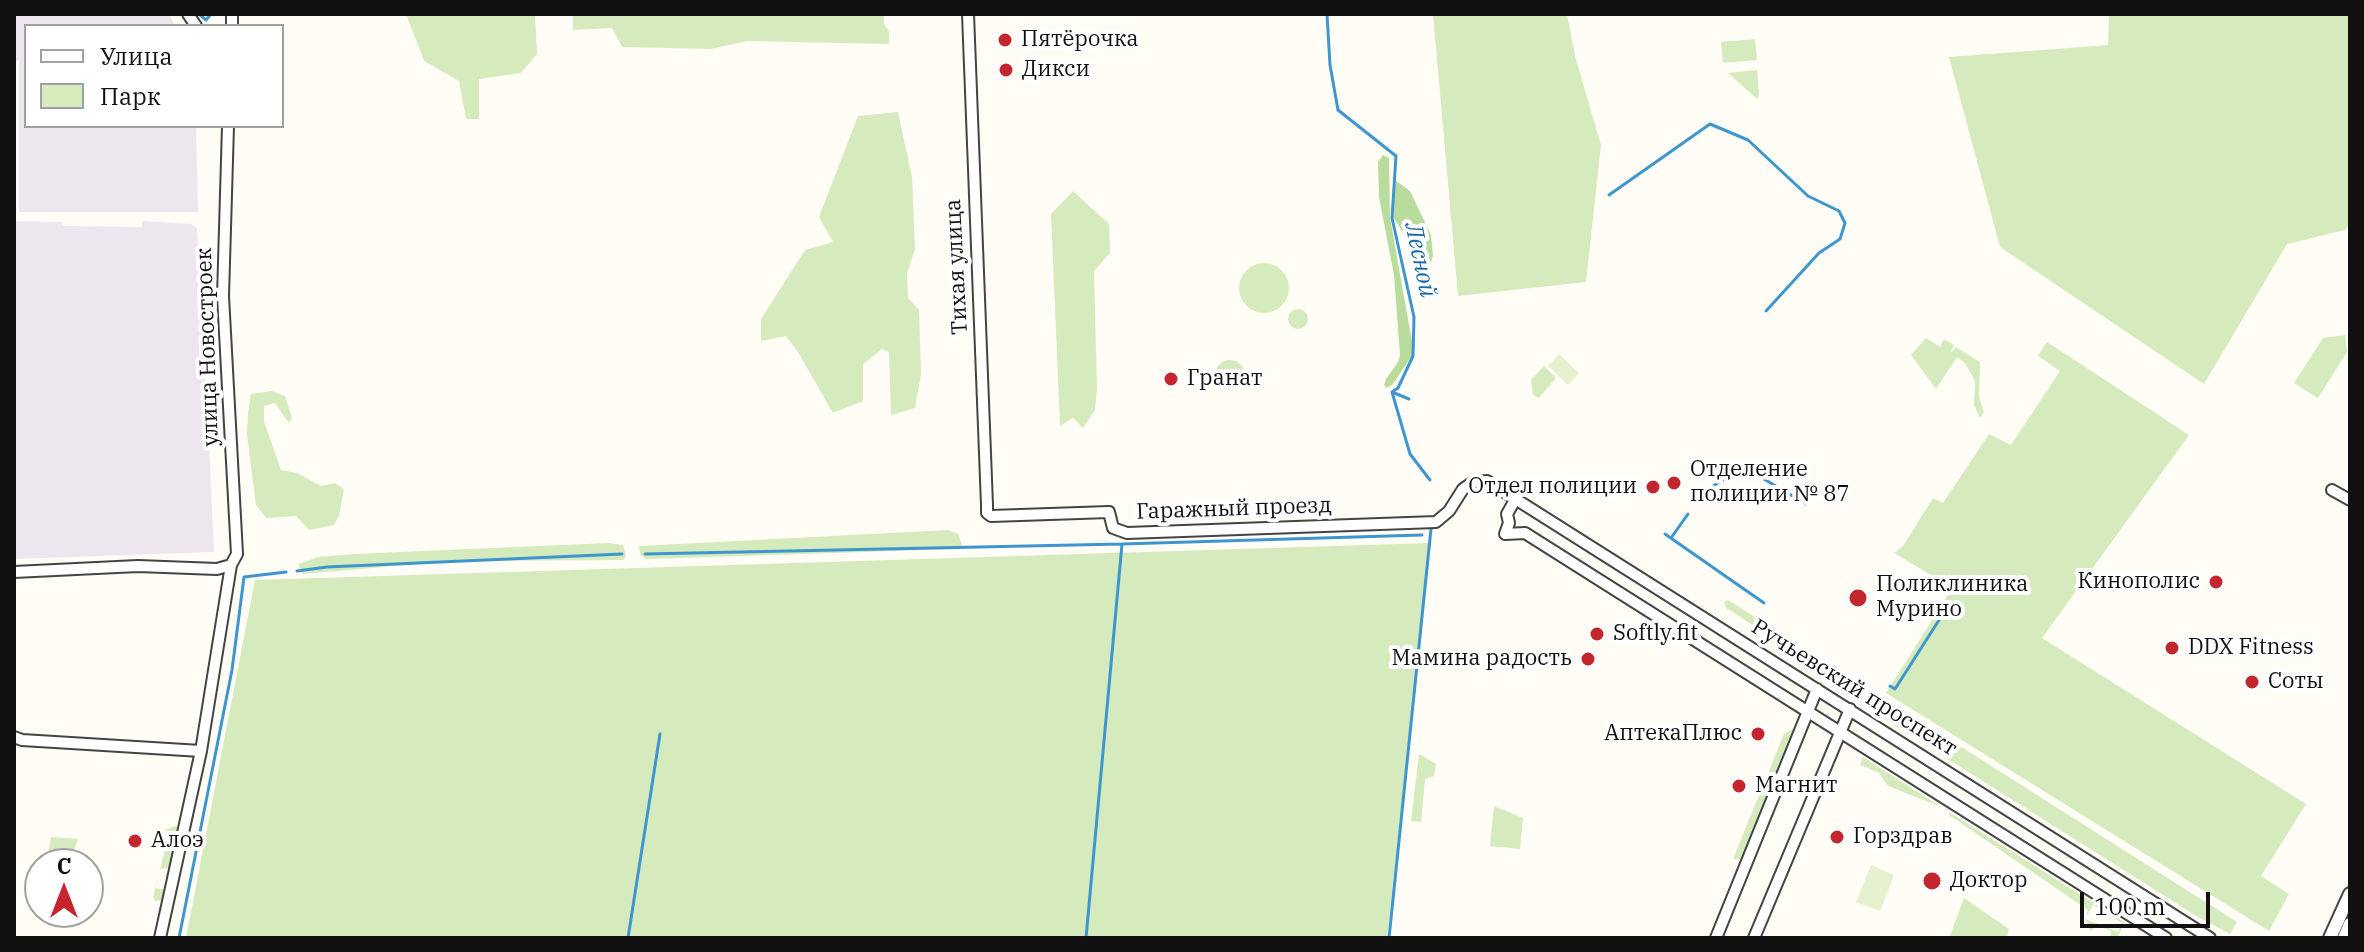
<!DOCTYPE html>
<html>
<head>
<meta charset="utf-8">
<style>
  body { margin:0 }
  #map { position:relative; width:2364px; height:952px; overflow:hidden; background:#fffdf5; font-family:"IBM Plex Serif",serif }
  canvas { display:block }
  .frame { position:absolute; inset:0; border:16px solid #111; pointer-events:none }
  .legend { position:absolute; left:24px; top:24px; width:260px; height:104px; box-sizing:border-box; background:#fff; border:2px solid #a0a0a0; margin:0; padding:10px 14px; list-style:none; font-size:24px; color:#111 }
  .legend li { display:flex; align-items:center; gap:16px; height:40px }
  .legend b { width:40px; border:2px solid #a0a0a0 }
  .north { position:absolute; left:24px; top:848px; width:80px; height:80px; box-sizing:border-box; background:#fff; border:2px solid #a0a0a0; border-radius:50%; rotate:0deg; font-size:22px; font-weight:700; line-height:32px; text-align:center; color:#111 }
  .north::after { content:''; display:block; margin:auto; width:28px; height:36px; background:#c4262e; clip-path:polygon(50% 0,100% 100%,50% 72%,0 100%) }
  .scale { position:absolute; left:2080px; top:892px; width:130px; height:36px; box-sizing:border-box; border:4px solid #111; border-top:0; padding-left:10px; font-size:24px; line-height:28px; white-space:nowrap; color:#111; -webkit-text-stroke:6px #fff; paint-order:stroke }
</style>
</head>
<body>
<div id="map">
<canvas width="2364" height="952"></canvas>
<div class="frame"></div>
<ul class="legend">
<li><b style="height:10px;background:#fff"></b>Улица</li>
<li><b style="height:22px;background:#d5ebbd"></b>Парк</li>
</ul>
<div class="north">С</div>
<div class="scale">100 m</div>
</div>
<script>
const context = document.querySelector('canvas').getContext('2d');
context.lineJoin = 'round';
function paint(path, color) {
  context.fillStyle = color;
  context.fill(path, 'evenodd');
}
function toPath(rows) {
  const path = new Path2D();
  for (const r of rows) {
    if (r.length === 3) {
      path.moveTo(r[0] + r[2], r[1]);
      path.arc(r[0], r[1], r[2], 0, 2 * Math.PI);
      continue;
    }
    path.moveTo(r[0], r[1]);
    for (let i = 2; i < r.length; i += 2) path.lineTo(r[i], r[i + 1]);
  }
  return path;
}
function trace(path, color, width, dash) {
  context.strokeStyle = color;
  context.lineWidth = width;
  context.lineCap = dash ? 'butt' : 'round';
  context.setLineDash(dash || []);
  context.stroke(path);
}
function drawText(font, color, halo, rows, align = 'center') {
  context.font = font + ' "IBM Plex Serif",serif';
  context.lineWidth = 8;
  context.setLineDash([]);
  context.textBaseline = 'middle';
  context.strokeStyle = halo;
  context.fillStyle = color;
  for (const [text, x, y, turn = 0] of rows) {
    context.save();
    context.translate(x, y);
    context.rotate((+turn || 0) * Math.PI / 180);
    context.textAlign = isNaN(turn) ? turn : align;
    if (halo) context.strokeText(text, 0, 0);
    context.fillText(text, 0, 0);
    context.restore();
  }
}
const industrial = toPath([
  [14,14,169,14,175,26,26,26,26,126,196,126,198,212,19,212,19,61,14,61],
  [14,221,62,222,62,226,142,227,142,221,191,224,197,228,206,391,201,392,207,399,214,552,14,559]
]);
const green = toPath([
  [406,14,535,14,537,54,521,73,479,79,479,119,466,119,459,81,424,61],
  [573,14,884,14,884,24,889,31,889,44,748,41,710,49,622,47,612,28,573,30],
  [1433,14,1567,14,1575,56,1601,145,1586,282,1458,296],
  [2109,14,2350,14,2350,224,2345,230,2287,244,2204,384,2000,247,1949,57,2108,45],
  [1755,39,1757,60,1723,63,1721,42],
  [1757,70,1759,96,1757,99,1728,73],
  [898,112,912,177,915,249,907,273,908,298,919,310,921,375,915,408,891,415,889,352,882,349,863,364,863,401,833,413,798,352,786,336,761,341,761,319,805,250,833,242,819,217,858,116],
  [1073,191,1109,224,1110,253,1094,271,1097,389,1095,410,1083,428,1073,418,1060,426,1051,214],
  [1264,288,25],
  [1298,319,10],
  [2345,335,2347,352,2318,398,2294,383,2323,338],
  [1926,338,1942,348,1940,346,1944,339,1954,345,1950,353,1956,347,1980,362,1979,397,1984,412,1980,418,1974,405,1975,380,1964,362,1957,357,1936,389,1911,355],
  [2047,342,2189,435,2042,638,2306,804,2261,876,2289,894,2269,931,1886,693,1950,592,1943,582,1894,553,1903,546,1933,498,1943,503,1989,434,2011,445,2060,371,2038,356],
  [1230,375,15],
  [1544,366,1556,378,1539,398,1533,395,1531,380],
  [272,391,285,396,292,418,289,423,275,403,264,406,264,421,281,470,297,473,321,486,335,483,344,489,339,516,334,525,309,530,296,516,266,518,256,505,247,435,248,412,251,394],
  [948,530,958,534,962,544,959,549,646,559,640,554,639,546],
  [608,543,623,545,626,555,624,560,454,561,303,574,298,564,318,557,354,554],
  [1430,543,1387,938,186,938,255,580],
  [1728,600,1785,636,1786,642,1781,643,1726,608,1724,602],
  [1892,703,2237,922,2230,934,2198,917,1883,718],
  [1793,729,1796,730,1743,860,1733,859,1784,734],
  [1419,754,1436,764,1434,776,1425,779,1421,822,1411,821],
  [1863,757,1941,807,1888,786,1879,773,1860,765],
  [1494,806,1523,818,1520,849,1490,846],
  [1949,812,2124,922,2118,937,2110,938,2111,931,2097,925,2091,931,2085,919,2118,932,2122,923,2093,905,2086,917,2088,910,1949,815],
  [176,826,180,830,171,868,160,869,156,888,165,890,166,894,162,900,156,901,153,898,166,845,160,840,167,829],
  [51,837,78,839,72,856,86,861,85,864,48,864,48,856,55,855,48,854],
  [1964,898,2009,929,2007,938,1949,938]
]);
const forest = toPath([
  [1383,155,1389,158,1390,218,1414,353,1392,385,1386,388,1384,385,1386,379,1398,362,1400,355,1394,275,1379,197,1378,162],
  [1395,180,1410,191,1431,235,1433,256,1430,264,1420,266,1415,264,1407,238,1393,217]
]);
const pitch = toPath([
  [1559,354,1579,373,1568,385,1548,366],
  [1871,865,1894,875,1880,911,1856,902]
]);
const stream = toPath([
  [199,14,206,20,211,14],
  [1327,14,1330,65,1338,110,1396,156,1392,218,1414,317,1413,356,1398,388,1392,392,1410,454,1430,480],
  [1609,195,1710,124,1748,140,1808,196,1839,211,1845,223,1840,239,1819,253,1766,311],
  [1392,392,1409,399],
  [1712,487,1742,466,1806,504],
  [1665,534,1764,603],
  [1671,538,1688,514],
  [645,554,1122,544,1422,535],
  [297,571,327,567,622,554],
  [1890,686,1895,689,1948,606],
  [179,938,232,670,244,577,286,572],
  [628,938,660,734],
  [1086,938,1122,544],
  [1389,938,1431,529]
]);
const minor = toPath([
  [188,14,196,26],
  [232,14,232,26],
  [968,14,987,505,987,513,991,516,1109,512,1113,528,1127,533,1436,522,1449,511,1463,489,1473,482,1487,481,2210,938],
  [2332,490,2350,500],
  [1515,500,1507,514,1509,523,1505,534,1525,533,2166,938],
  [14,572,138,566,217,569,231,565],
  [14,737,22,740,201,751],
  [160,938,201,751,231,565,237,554,223,296,228,126],
  [1716,938,1817,689],
  [1754,938,1850,709]
]);
const tertiary = toPath([
  [2330,938,2350,894],
  [2344,938,2350,924]
]);
const markers = [
  [1005,40,8,"#c4262e"],
  [1006,70,8,"#c4262e"],
  [1171,379,8,"#c4262e"],
  [1674,483,8,"#c4262e"],
  [1653,487,8,"#c4262e"],
  [2216,582,8,"#c4262e"],
  [1858,598,10,"#c4262e"],
  [1597,634,8,"#c4262e"],
  [2172,648,8,"#c4262e"],
  [1588,659,8,"#c4262e"],
  [2252,682,8,"#c4262e"],
  [1758,734,8,"#c4262e"],
  [1739,786,8,"#c4262e"],
  [1837,837,8,"#c4262e"],
  [135,841,8,"#c4262e"],
  [1932,881,10,"#c4262e"]
];
const poiNames = [
  ["Пятёрочка",1021,40],
  ["Дикси",1022,70],
  ["Гранат",1187,379],
  ["Отделение",1690,470],
  ["полиции № 87",1690,495],
  ["Отдел полиции",1637,487,"right"],
  ["Кинополис",2200,582,"right"],
  ["Поликлиника",1876,585],
  ["Мурино",1876,610],
  ["Softly.fit",1613,634],
  ["DDX Fitness",2188,648],
  ["Мамина радость",1572,659,"right"],
  ["Соты",2268,682],
  ["АптекаПлюс",1742,734,"right"],
  ["Магнит",1755,786],
  ["Горздрав",1853,837],
  ["Алоэ",151,841],
  ["Доктор",1950,881]
];
const streetNames = [
  ["Тихая улица",957,267,-93],
  ["улица Новостроек",208,347,-92],
  ["Гаражный проезд",1234,509,-2],
  ["Ручьевский проспект",1854,688,32]
];
const waterNames = [
  ["Лесной",1420,260,78]
];
paint(industrial, '#eee6ef');
paint(green, '#d5ebbd');
paint(forest, '#b9dc9c');
paint(pitch, '#e6f2cf');
trace(stream, '#3f96cf', 3);
trace(minor, '#444', 14);
trace(tertiary, '#444', 16);
trace(minor, '#fff', 10);
trace(tertiary, '#fff', 12);
for (const [x, y, r, color] of markers) {
  const dot = new Path2D();
  dot.arc(x, y, r, 0, 2 * Math.PI);
  context.fillStyle = color;
  context.fill(dot);
  trace(dot, '#fff', 3);
}
drawText('22px', '#111', '#fff', poiNames, 'left');
drawText('22px', '#111', '#fff', streetNames);
drawText('italic 24px', '#1768a6', '#fff', waterNames);
</script>
</body>
</html>
